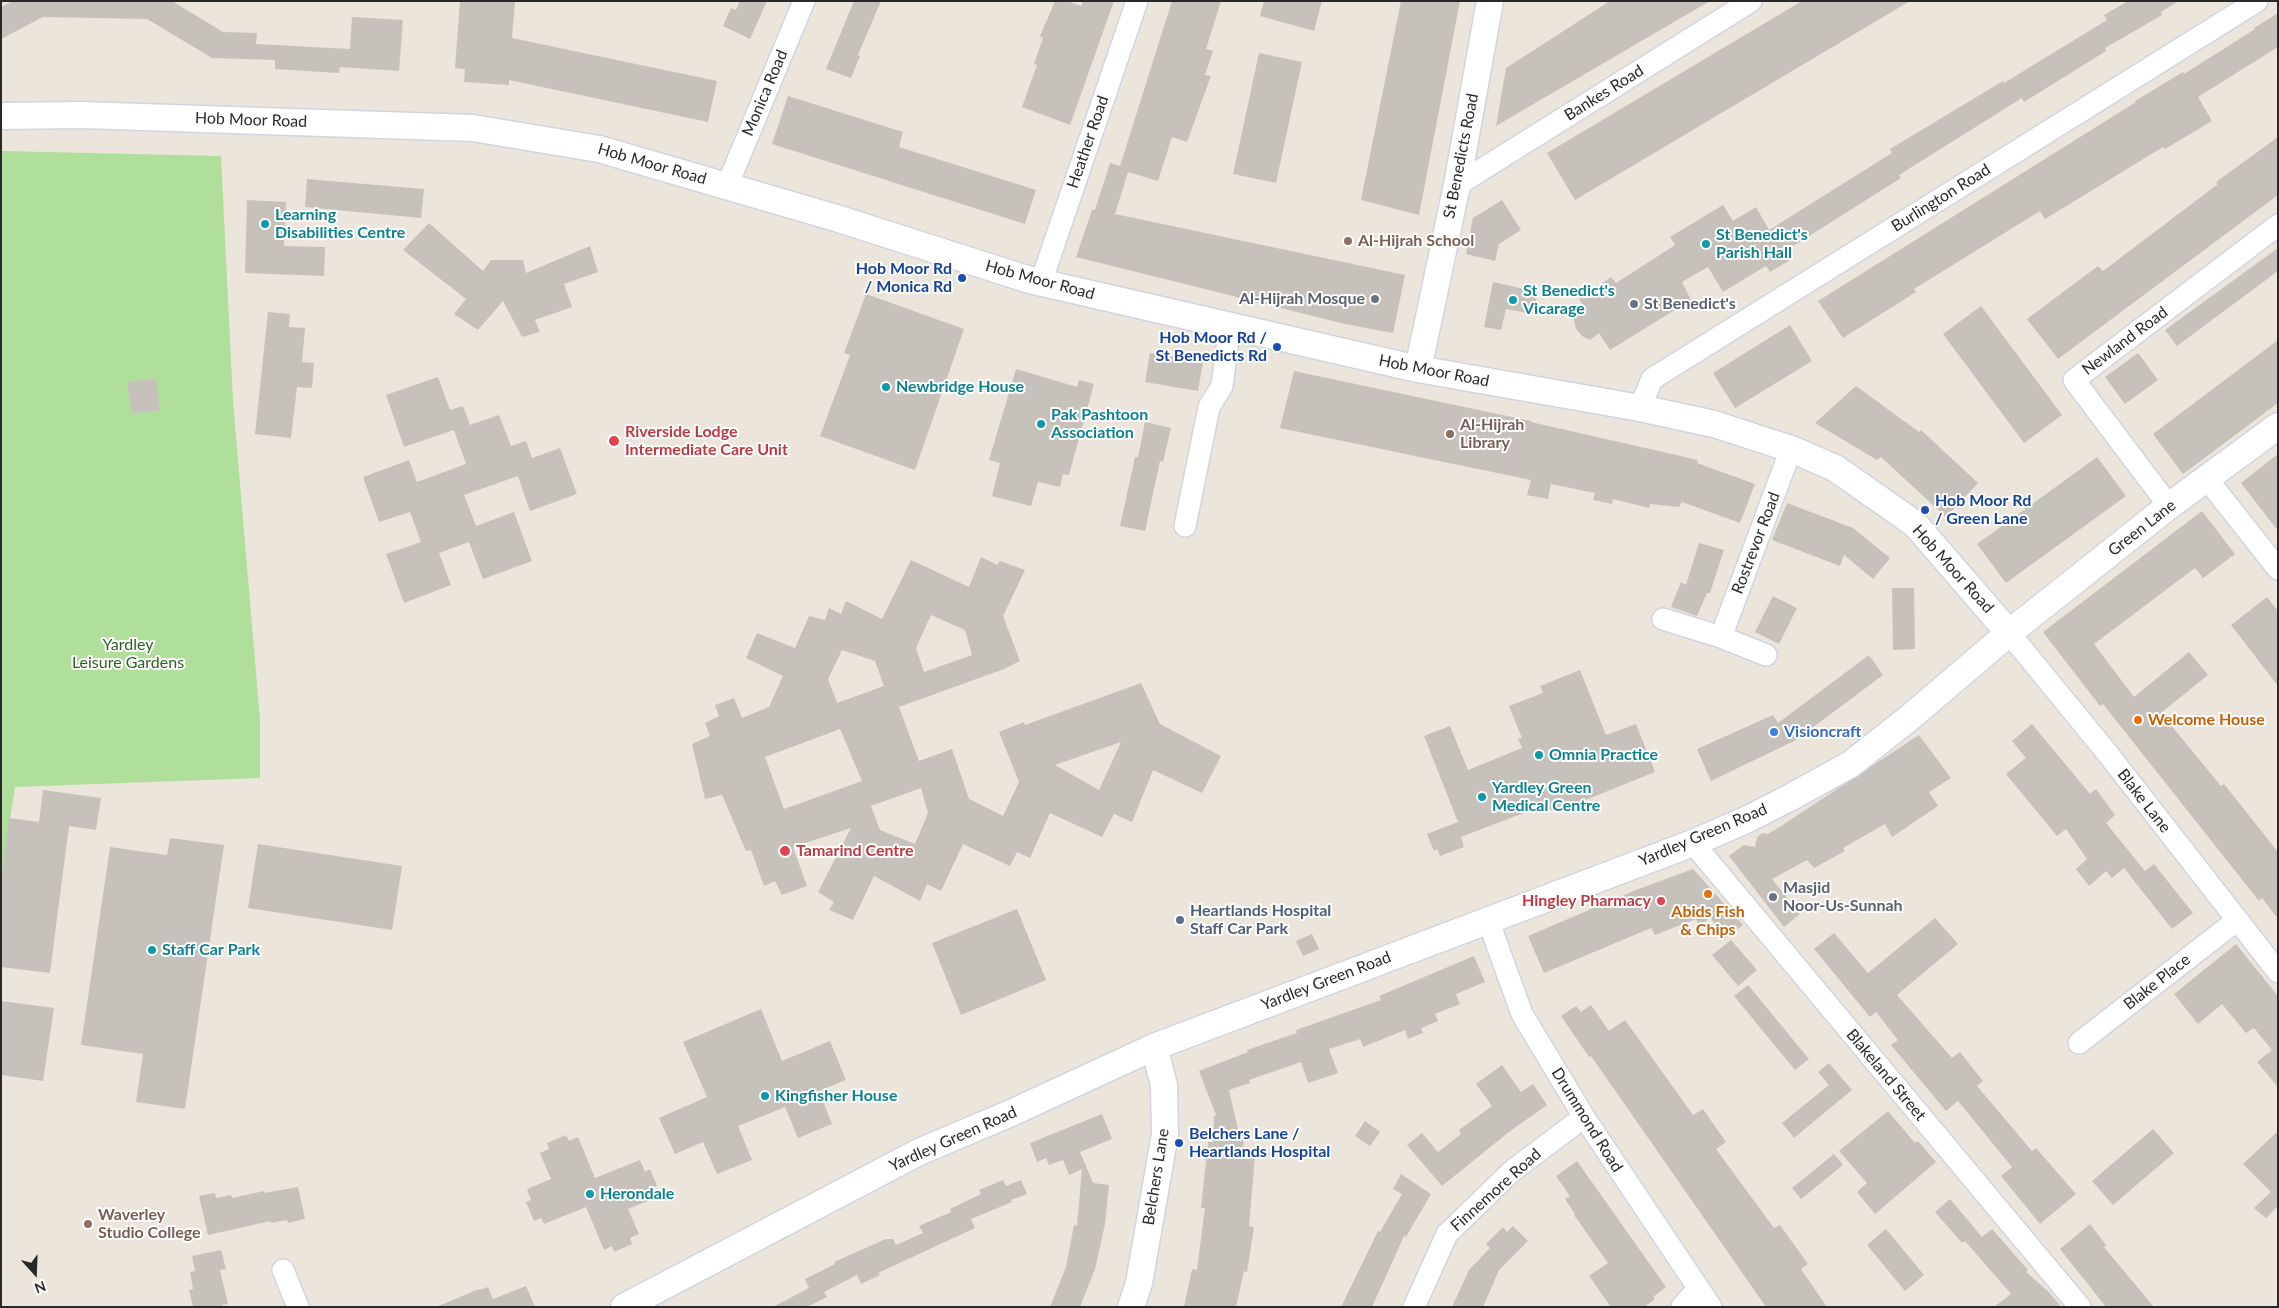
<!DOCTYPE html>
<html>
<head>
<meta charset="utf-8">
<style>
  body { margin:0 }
  #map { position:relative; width:2279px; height:1308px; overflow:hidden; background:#ebe5dc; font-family:Lato,sans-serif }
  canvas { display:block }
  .frame { position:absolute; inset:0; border:2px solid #292929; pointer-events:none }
  .north { position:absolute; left:10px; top:1248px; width:50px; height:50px; -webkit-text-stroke:4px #fff; paint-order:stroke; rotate:160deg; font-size:14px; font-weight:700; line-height:20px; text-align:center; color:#292929 }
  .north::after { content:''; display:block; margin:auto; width:18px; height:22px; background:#292929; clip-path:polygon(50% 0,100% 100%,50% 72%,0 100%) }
</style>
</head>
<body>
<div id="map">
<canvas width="2279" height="1308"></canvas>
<div class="frame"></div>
<div class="north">N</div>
</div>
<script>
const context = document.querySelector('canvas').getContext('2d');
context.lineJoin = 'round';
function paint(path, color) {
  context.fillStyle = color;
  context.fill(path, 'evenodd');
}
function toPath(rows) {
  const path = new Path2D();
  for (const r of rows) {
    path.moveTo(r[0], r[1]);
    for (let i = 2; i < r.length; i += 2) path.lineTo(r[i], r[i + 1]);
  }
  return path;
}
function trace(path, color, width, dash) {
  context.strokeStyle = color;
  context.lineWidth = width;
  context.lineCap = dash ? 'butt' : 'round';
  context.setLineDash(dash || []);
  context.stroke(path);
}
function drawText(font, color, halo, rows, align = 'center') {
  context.font = font + ' Lato,sans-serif';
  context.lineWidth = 4;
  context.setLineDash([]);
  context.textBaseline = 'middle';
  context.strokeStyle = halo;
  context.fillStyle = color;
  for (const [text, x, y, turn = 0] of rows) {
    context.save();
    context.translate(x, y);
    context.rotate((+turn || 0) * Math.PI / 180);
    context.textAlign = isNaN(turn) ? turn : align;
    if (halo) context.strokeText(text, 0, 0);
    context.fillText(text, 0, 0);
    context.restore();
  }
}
const green = toPath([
  [1,151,221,156,233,401,260,720,260,778,15,787,1,879]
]);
const building = toPath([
  [13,1,172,1,223,32,257,33,256,44,350,49,352,17,403,20,399,71,340,67,339,73,275,69,275,60,212,58,147,19,43,17,1,39,1,7],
  [460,1,515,1,512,38,717,81,708,122,509,80,509,85,464,82,465,69,455,68],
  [740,1,767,1,750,39,723,26,731,8,736,10],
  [854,1,881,1,858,55,860,56,851,78,826,69],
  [1055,1,1067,1,1081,6,1083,1,1114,1,1070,125,1022,107,1037,65,1034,64,1043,38,1040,36],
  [1172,1,1221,1,1206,49,1213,51,1205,75,1211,76,1187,142,1172,137,1158,181,1128,172,1115,214,1405,275,1393,333,1345,324,1076,257,1092,210,1095,210,1110,163,1120,166],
  [1264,1,1322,1,1314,31,1260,16],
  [1401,1,1460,1,1419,215,1361,200],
  [1610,1,1710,1,1496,126,1506,68],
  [1802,1,1910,1,1575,200,1547,153],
  [2128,1,2179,1,2161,12,2162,15,2105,48,2106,51,2024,102,2022,98,1899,175,1901,178,1787,250,1792,259,1770,272,1766,266,1723,292,1708,267,1682,282,1691,300,1610,350,1599,333,1590,340,1582,336,1576,329,1573,316,1585,308,1579,299,1611,277,1616,283,1675,245,1670,237,1723,205,1733,221,1756,207,1769,230,1892,153,1890,149,2003,81,2004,83,2107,20,2104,15],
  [2278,13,2278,47,2198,97,2212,121,2165,149,2163,147,2045,219,2040,211,1914,289,1916,292,1843,338,1818,301,2136,102,2135,101,2183,72,2184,74,2255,29,2254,28],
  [1259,53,1302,62,1276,183,1233,174],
  [788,96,903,132,899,147,1036,190,1025,224,772,144],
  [2278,137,2278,195,2058,359,2027,319,2098,266,2103,271,2218,184,2216,182],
  [307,179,424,189,421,218,305,207],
  [247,200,286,202,284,246,325,247,324,276,245,273],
  [1502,200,1521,230,1499,244,1495,261,1466,254,1473,218],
  [429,223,483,271,491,260,523,260,526,273,590,246,598,272,564,284,572,307,535,320,540,332,522,337,503,301,478,330,454,314,466,299,403,250],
  [2278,248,2278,271,2177,346,2165,330],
  [1493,282,1538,292,1533,314,1506,309,1501,330,1484,327],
  [866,294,964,329,915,470,820,436,850,355,844,353],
  [1981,306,2062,415,2024,443,1943,334],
  [268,312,290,314,289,327,305,328,302,362,314,363,312,388,297,387,291,438,255,434],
  [1790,325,1812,361,1735,408,1713,373],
  [2278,340,2278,403,2183,474,2153,434],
  [1150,353,1203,362,1198,391,1145,382],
  [2138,353,2158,380,2125,404,2105,377],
  [1016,369,1077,387,1079,380,1094,384,1069,475,1063,474,1060,487,1038,482,1031,506,992,496,1000,463,989,460],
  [1294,371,1531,421,1531,422,1698,460,1697,463,1755,484,1740,523,1682,502,1679,507,1650,504,1649,508,1613,499,1612,504,1593,500,1595,493,1551,484,1548,499,1527,495,1531,480,1280,428],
  [438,377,450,410,463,406,470,425,499,415,511,446,526,441,532,458,560,448,577,494,530,511,518,476,464,495,476,526,514,512,532,561,483,579,469,542,439,553,451,585,404,603,386,554,421,542,410,512,379,522,363,477,409,460,417,482,466,464,454,430,404,447,386,395],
  [156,378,160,410,132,414,127,382],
  [1856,386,1919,432,1921,430,1978,483,1946,517,1881,457,1877,460,1815,423],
  [1145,422,1171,428,1163,462,1160,461,1145,531,1120,526,1135,457,1138,457],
  [2278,454,2278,531,2241,483],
  [2097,457,2126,496,2006,583,1977,544],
  [1787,503,1853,528,1890,558,1873,579,1844,555,1840,566,1772,540],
  [2202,511,2235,554,2203,578,2195,568,2094,644,2134,697,2189,652,2208,675,2161,713,2221,786,2224,784,2278,852,2278,919,2262,898,2259,901,2103,704,2100,706,2043,632],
  [1699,543,1724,550,1710,593,1707,593,1697,616,1671,607,1681,582,1686,585],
  [981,557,997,565,1000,561,1025,570,1003,616,1020,661,1004,669,899,707,919,761,952,749,969,799,1003,816,1019,782,999,732,1024,722,1025,725,1141,683,1160,724,1221,756,1202,793,1153,770,1132,822,1114,814,1102,837,1050,813,1030,858,1017,852,1010,866,963,844,941,891,927,884,920,901,874,876,853,920,829,910,834,902,818,892,851,828,793,847,807,886,782,895,775,881,764,886,751,850,746,851,722,795,705,799,692,744,710,736,705,723,719,716,715,705,734,698,742,718,769,707,783,676,746,658,757,633,795,648,809,616,825,620,829,608,841,614,846,601,882,619,911,560,969,587],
  [931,615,965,630,972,655,924,672,916,648],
  [842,650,875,661,884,686,837,703,828,679],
  [840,729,862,781,784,809,765,757],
  [1121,742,1099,790,1055,765],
  [921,788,928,813,915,844,880,830,871,806],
  [1892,588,1914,588,1915,649,1893,650],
  [1773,596,1797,608,1779,644,1755,632],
  [2267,597,2278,611,2278,686,2231,625],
  [1869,655,1883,675,1796,740,1711,781,1697,749,1773,715,1778,723],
  [1580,670,1606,735,1636,724,1655,772,1573,805,1572,802,1547,811,1545,805,1500,822,1461,837,1464,847,1440,856,1437,849,1434,851,1427,834,1458,822,1424,736,1450,726,1468,770,1522,748,1518,739,1522,738,1509,706,1543,693,1540,686],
  [2032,724,2090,794,2096,789,2115,815,2106,823,2145,871,2154,864,2193,913,2172,929,2124,868,2112,878,2106,871,2089,886,2076,869,2087,859,2066,829,2057,836,2006,774,2026,758,2012,741],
  [1919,735,1951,778,1929,792,1938,806,1892,837,1885,824,1843,848,1845,851,1814,868,1807,860,1772,879,1800,914,1784,927,1729,856,1744,845,1755,847,1757,837,1763,833,1768,834,1781,826],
  [43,790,101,798,96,830,69,826,50,973,1,967,1,879,9,818,39,822],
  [170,838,224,845,185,1109,136,1102,143,1054,81,1045,110,847,167,855],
  [258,844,402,866,392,930,248,908],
  [1693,869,1743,925,1723,940,1711,918,1699,925,1696,919,1655,935,1651,928,1544,973,1528,936,1636,890],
  [1017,909,1046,980,961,1015,932,943],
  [1935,918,1958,944,1897,995,1952,1058,1960,1052,1983,1081,1977,1086,2032,1151,2036,1148,2076,1194,2040,1224,2001,1176,2012,1167,1958,1101,1946,1111,1891,1045,1898,1040,1876,1012,1870,1017,1814,949,1834,933,1868,973],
  [1312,934,1319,949,1303,956,1296,941],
  [1731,940,1757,970,1738,986,1712,955],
  [2236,944,2278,996,2278,1087,2257,1062,2272,1050,2254,1028,2246,1033,2222,1004,2198,1024,2174,994],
  [1474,956,1485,982,1456,994,1460,1004,1435,1014,1438,1021,1421,1028,1423,1033,1408,1039,1405,1030,1363,1047,1360,1039,1329,1049,1338,1073,1308,1083,1301,1062,1249,1080,1250,1083,1229,1090,1239,1134,1243,1134,1244,1155,1255,1156,1249,1226,1254,1227,1247,1272,1244,1271,1236,1307,1184,1307,1192,1269,1197,1270,1205,1208,1201,1208,1208,1142,1213,1142,1214,1116,1216,1115,1199,1071,1248,1052,1247,1050,1297,1033,1296,1030,1381,1000,1379,996],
  [1748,985,1809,1059,1795,1070,1734,996],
  [1,1001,54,1008,43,1081,1,1075],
  [1591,1005,1609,1031,1625,1020,1693,1115,1703,1109,1726,1142,1716,1149,1774,1228,1780,1225,1808,1264,1801,1269,1827,1307,1766,1307,1591,1056,1589,1057,1561,1016,1576,1006,1581,1012],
  [761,1009,782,1061,830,1041,846,1080,819,1091,832,1124,798,1138,785,1107,738,1126,752,1160,717,1174,703,1142,675,1154,659,1118,707,1097,683,1042],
  [1829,1063,1852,1090,1794,1138,1782,1123,1829,1085,1818,1072],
  [1502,1065,1521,1092,1533,1084,1547,1105,1509,1132,1442,1186,1407,1145,1422,1133,1438,1152,1461,1134,1459,1130,1492,1106,1476,1084],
  [1888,1111,1915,1143,1918,1141,1936,1162,1875,1214,1857,1192,1867,1183,1839,1151],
  [1102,1114,1112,1139,1080,1152,1093,1183,1109,1185,1105,1224,1095,1269,1080,1307,1050,1307,1066,1267,1074,1225,1077,1226,1082,1169,1069,1175,1063,1160,1049,1165,1046,1158,1037,1162,1030,1143],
  [1365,1121,1380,1132,1370,1146,1355,1136],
  [2153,1129,2174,1153,2113,1205,2092,1181],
  [2278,1131,2278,1206,2266,1218,2254,1208,2271,1192,2243,1164],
  [566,1135,569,1141,578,1137,595,1178,640,1160,645,1172,650,1169,657,1186,649,1189,653,1199,628,1209,639,1234,630,1238,632,1244,614,1252,612,1246,604,1250,586,1207,544,1224,541,1218,534,1221,526,1202,531,1200,527,1189,551,1179,540,1153,549,1149,547,1143],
  [1834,1154,1843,1165,1801,1199,1792,1188],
  [1577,1161,1666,1287,1653,1297,1655,1299,1644,1307,1611,1307,1589,1276,1608,1263,1574,1215,1575,1214,1565,1199,1570,1196,1556,1176],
  [1401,1174,1431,1194,1406,1237,1404,1236,1372,1307,1341,1307,1378,1231,1380,1232,1402,1194,1393,1189],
  [1003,1180,1006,1186,1021,1180,1027,1194,1011,1200,1012,1202,971,1219,975,1228,878,1273,880,1275,861,1284,857,1275,824,1292,827,1297,807,1307,773,1307,809,1288,805,1279,835,1264,834,1262,886,1239,893,1239,896,1245,923,1233,919,1226,951,1212,950,1209,981,1194,979,1190],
  [298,1187,305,1219,288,1223,287,1220,271,1223,271,1221,208,1235,199,1196,215,1193,216,1198,231,1195,232,1198,264,1191,265,1193],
  [1950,1199,1982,1237,1992,1229,2028,1270,2026,1272,2049,1292,2061,1307,1994,1307,2011,1294,1965,1241,1962,1243,1935,1212],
  [2090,1224,2106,1245,2104,1247,2154,1307,2106,1307,2060,1249],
  [1513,1226,1528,1241,1499,1270,1483,1307,1452,1307,1469,1270,1490,1248,1486,1244,1503,1227,1507,1232],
  [1886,1229,1924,1275,1905,1291,1867,1245],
  [221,1250,226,1269,220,1270,228,1304,222,1305,222,1307,193,1307,189,1290,193,1289,190,1272,195,1271,192,1256],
  [526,1286,535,1307,436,1307,479,1289,479,1290,488,1287,493,1299]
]);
const minor = toPath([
  [1457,185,1751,1],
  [727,186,804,1],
  [1041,282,1137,1],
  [1640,408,1652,379,2257,1],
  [2207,479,2278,569],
  [2169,506,2074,380,2278,225],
  [1185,526,1209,407,1222,386,1230,325],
  [1663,619,1721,637,1766,655],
  [2009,633,2108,754,2278,972],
  [1721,637,1791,449],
  [1693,843,2080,1307],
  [1488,920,1522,1014,1584,1117,1711,1307],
  [2079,1043,2236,921],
  [283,1270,298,1307],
  [1414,1307,1447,1234,1512,1171,1584,1117],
  [1682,1307,1698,1288]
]);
const tertiary = toPath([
  [1,116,82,115,473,128,599,149,836,218,1030,280,1418,369,1640,408,1714,424,1791,449,1835,468,1915,524,2009,633],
  [1418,369,1457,185,1490,1],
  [624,1307,919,1152,1011,1113,1154,1047,1693,843,1746,820,1791,797,1851,764,1908,719,2009,633,2169,506,2278,426],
  [1131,1307,1139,1283,1165,1134,1164,1085,1154,1047]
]);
const markers = [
  [265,224,5,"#0f9aa8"],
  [1348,241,5,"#8d6e63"],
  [1706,244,5,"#0f9aa8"],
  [962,278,5,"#1a4fb4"],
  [1375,299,5,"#6b7280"],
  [1513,300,5,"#0f9aa8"],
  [1634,304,5,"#6b7280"],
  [1277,347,5,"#1a4fb4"],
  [886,387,5,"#0f9aa8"],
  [1041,424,5,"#0f9aa8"],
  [1450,434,5,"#8d6e63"],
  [614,441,6,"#e0444e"],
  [1925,510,5,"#1a4fb4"],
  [2138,720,5,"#e8710a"],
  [1774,732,5,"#3f7fe0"],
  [1539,755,5,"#0f9aa8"],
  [1482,797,5,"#0f9aa8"],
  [785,851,6,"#e0444e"],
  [1708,894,5,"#e8710a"],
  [1773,897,5,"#6b7280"],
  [1661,901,5,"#e0444e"],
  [1180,920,5,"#5c6f8a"],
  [152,950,5,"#0f9aa8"],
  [765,1096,5,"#0f9aa8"],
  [1179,1143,5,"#1a4fb4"],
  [590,1194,5,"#0f9aa8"],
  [88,1224,5,"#8d6e63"]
];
const streetNames = [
  ["Monica Road",765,93,-67],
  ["Bankes Road",1604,93,-32],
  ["Hob Moor Road",251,120,2],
  ["Heather Road",1088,142,-71],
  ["St Benedicts Road",1461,156,-79],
  ["Hob Moor Road",652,164,16],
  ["Burlington Road",1941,198,-32],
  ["Hob Moor Road",1040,280,15],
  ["Newland Road",2125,341,-37],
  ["Hob Moor Road",1434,371,11],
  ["Green Lane",2142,528,-38],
  ["Rostrevor Road",1756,543,-69],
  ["Hob Moor Road",1953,569,48],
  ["Blake Lane",2144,801,52],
  ["Yardley Green Road",1703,835,-23],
  ["Yardley Green Road",1326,981,-21],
  ["Blake Place",2157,982,-38],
  ["Blakeland Street",1886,1075,50],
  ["Drummond Road",1587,1120,58],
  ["Yardley Green Road",953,1139,-24],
  ["Belchers Lane",1156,1177,-81],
  ["Finnemore Road",1496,1190,-42]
];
const cultureNames = [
  ["Learning",275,215],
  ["Disabilities Centre",275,233],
  ["St Benedict's",1716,235],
  ["Parish Hall",1716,253],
  ["St Benedict's",1523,291],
  ["Vicarage",1523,309],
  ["Newbridge House",896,387],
  ["Pak Pashtoon",1051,415],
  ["Association",1051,433],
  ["Omnia Practice",1549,755],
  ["Yardley Green",1492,788],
  ["Medical Centre",1492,806],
  ["Staff Car Park",162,950],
  ["Kingfisher House",775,1096],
  ["Herondale",600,1194]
];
const educationNames = [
  ["Al-Hijrah School",1358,241],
  ["Al-Hijrah",1460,425],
  ["Library",1460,443],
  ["Waverley",98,1215],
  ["Studio College",98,1233]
];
const transitNames = [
  ["Hob Moor Rd",952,269],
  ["/ Monica Rd",952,287],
  ["Hob Moor Rd /",1267,338],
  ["St Benedicts Rd",1267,356],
  ["Hob Moor Rd",1935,501,"left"],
  ["/ Green Lane",1935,519,"left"],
  ["Belchers Lane /",1189,1134,"left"],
  ["Heartlands Hospital",1189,1152,"left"]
];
const worshipNames = [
  ["Al-Hijrah Mosque",1365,299,"right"],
  ["St Benedict's",1644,304],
  ["Masjid",1783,888],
  ["Noor-Us-Sunnah",1783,906]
];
const healthNames = [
  ["Riverside Lodge",625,432],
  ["Intermediate Care Unit",625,450],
  ["Tamarind Centre",796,851],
  ["Hingley Pharmacy",1651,901,"right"]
];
const parkNames = [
  ["Yardley",128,645],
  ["Leisure Gardens",128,663]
];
const foodNames = [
  ["Welcome House",2148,720],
  ["Abids Fish",1708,912,"center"],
  ["& Chips",1708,930,"center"]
];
const shopNames = [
  ["Visioncraft",1784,732]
];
const serviceNames = [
  ["Heartlands Hospital",1190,911],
  ["Staff Car Park",1190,929]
];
paint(green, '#b0df9b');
paint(building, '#c6c2bb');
trace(minor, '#d1d4e1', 24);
trace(tertiary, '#d1d4e1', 29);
trace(minor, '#fff', 21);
trace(tertiary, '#fff', 26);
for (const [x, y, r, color] of markers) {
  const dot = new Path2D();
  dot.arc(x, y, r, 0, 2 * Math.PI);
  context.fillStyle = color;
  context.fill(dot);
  trace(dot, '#fff', 2);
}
drawText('16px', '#292929', '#fff', streetNames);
drawText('bold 16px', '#0d838f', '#fff', cultureNames, 'left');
drawText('bold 16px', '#785e54', '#fff', educationNames, 'left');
drawText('bold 16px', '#164399', '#fff', transitNames, 'right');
drawText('bold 16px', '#5b616d', '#fff', worshipNames, 'left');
drawText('bold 16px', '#be3a42', '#fff', healthNames, 'left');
drawText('16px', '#2a621e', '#fff', parkNames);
drawText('bold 16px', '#c56008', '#fff', foodNames, 'left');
drawText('bold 16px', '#366cbe', '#fff', shopNames, 'left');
drawText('bold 16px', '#4e5e75', '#fff', serviceNames, 'left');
</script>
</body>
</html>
